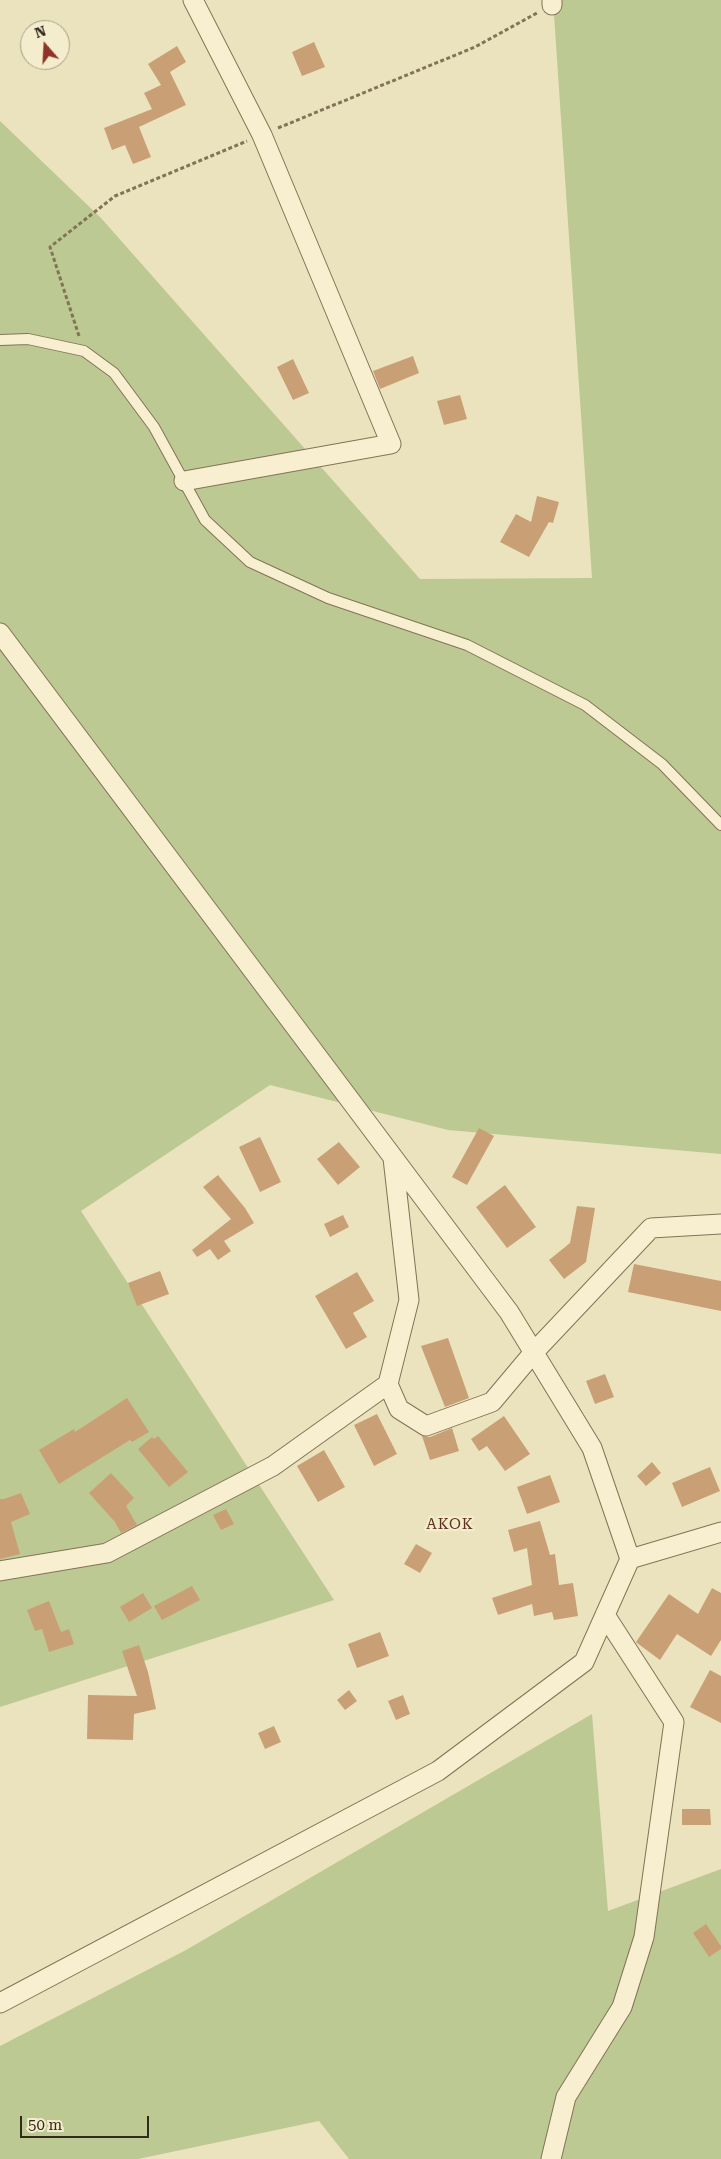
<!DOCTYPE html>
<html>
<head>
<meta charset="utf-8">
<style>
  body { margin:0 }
  #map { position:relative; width:721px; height:2159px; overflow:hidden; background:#ebe3be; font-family:"Roboto Serif",serif }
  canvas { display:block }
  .north { position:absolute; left:20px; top:20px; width:50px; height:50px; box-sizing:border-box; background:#f3eccd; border:1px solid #a69e86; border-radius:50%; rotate:341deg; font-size:14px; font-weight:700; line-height:20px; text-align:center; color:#33291c }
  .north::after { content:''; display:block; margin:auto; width:18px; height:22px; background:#8f342a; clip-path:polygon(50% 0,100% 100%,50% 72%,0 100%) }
  .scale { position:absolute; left:20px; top:2116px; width:129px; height:22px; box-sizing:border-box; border:2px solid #33291c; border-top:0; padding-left:6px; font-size:15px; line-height:18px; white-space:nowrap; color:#33291c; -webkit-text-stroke:4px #f3eccd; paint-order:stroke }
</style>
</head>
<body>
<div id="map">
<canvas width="721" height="2159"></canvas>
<div class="north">N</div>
<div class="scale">50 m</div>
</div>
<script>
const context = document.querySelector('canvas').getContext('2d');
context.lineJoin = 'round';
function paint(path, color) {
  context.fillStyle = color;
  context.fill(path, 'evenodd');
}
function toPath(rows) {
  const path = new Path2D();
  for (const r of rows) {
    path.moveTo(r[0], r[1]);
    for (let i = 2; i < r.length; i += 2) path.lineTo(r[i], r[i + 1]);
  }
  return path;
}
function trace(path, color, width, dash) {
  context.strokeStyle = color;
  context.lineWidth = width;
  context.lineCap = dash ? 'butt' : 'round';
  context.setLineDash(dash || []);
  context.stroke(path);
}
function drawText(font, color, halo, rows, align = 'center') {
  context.font = font + ' "Roboto Serif",serif';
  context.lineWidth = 4.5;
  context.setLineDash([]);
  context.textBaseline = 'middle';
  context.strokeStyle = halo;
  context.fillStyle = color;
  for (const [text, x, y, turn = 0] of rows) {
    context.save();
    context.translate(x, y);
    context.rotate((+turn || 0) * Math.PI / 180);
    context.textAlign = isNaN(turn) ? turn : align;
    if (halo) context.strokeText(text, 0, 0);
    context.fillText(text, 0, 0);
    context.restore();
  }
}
const green = toPath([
  [553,0,721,0,721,1154,448,1130,270,1085,81,1211,334,1600,0,1707,0,121,101,218,420,579,592,578],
  [592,1714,608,1911,721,1869,721,2159,349,2159,319,2121,138,2159,0,2159,0,2046,186,1950]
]);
const building = toPath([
  [314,42,325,67,302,76,292,52],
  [177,46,186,62,170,72,186,105,139,127,151,157,133,164,125,145,112,150,104,128,152,109,144,93,161,85,148,64],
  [413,356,419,373,380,389,373,371],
  [293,359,309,393,293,400,277,367],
  [460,395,467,419,444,425,437,401],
  [537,496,559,502,553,523,549,522,529,557,500,542,516,514,531,522],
  [479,1128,494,1136,467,1185,452,1177],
  [260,1137,281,1182,260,1192,239,1147],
  [339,1142,360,1167,338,1185,317,1159],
  [218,1175,245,1208,254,1223,224,1241,231,1251,218,1260,210,1249,197,1257,192,1250,231,1219,203,1187],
  [505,1185,536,1227,507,1248,476,1207],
  [577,1206,595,1208,586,1262,564,1279,549,1260,570,1243],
  [343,1215,349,1227,330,1237,324,1224],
  [634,1264,721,1281,721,1311,628,1292],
  [160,1271,169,1294,137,1306,128,1283],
  [357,1272,374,1301,353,1313,367,1337,346,1349,315,1296],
  [448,1338,469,1398,445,1407,421,1346],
  [605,1374,614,1397,595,1404,586,1381],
  [127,1398,149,1432,132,1442,130,1440,59,1484,39,1450,74,1429,75,1432],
  [377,1414,397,1454,374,1466,354,1425],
  [504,1416,530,1454,505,1471,487,1446,479,1451,471,1439],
  [452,1428,459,1451,430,1460,422,1436,430,1437],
  [158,1436,188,1472,169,1487,138,1449,152,1437,154,1439],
  [324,1450,345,1487,318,1502,297,1466],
  [652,1462,661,1473,646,1486,637,1476],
  [710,1467,720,1491,682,1507,672,1483],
  [111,1473,134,1498,126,1506,137,1525,121,1533,115,1522,89,1493],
  [550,1475,560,1502,527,1514,517,1487],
  [21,1493,30,1514,11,1522,20,1554,0,1559,0,1499,4,1499],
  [226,1509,234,1524,221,1530,213,1515],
  [540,1521,550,1555,555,1554,559,1585,573,1583,578,1616,554,1620,552,1612,534,1616,532,1604,498,1615,492,1598,532,1585,527,1548,514,1552,508,1530],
  [416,1544,432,1553,420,1573,404,1564],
  [192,1586,200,1600,162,1620,154,1606],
  [712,1588,721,1593,721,1640,711,1656,677,1634,660,1660,637,1643,636,1642,669,1594,698,1614],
  [143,1593,152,1608,129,1622,120,1607],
  [49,1601,61,1632,69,1629,74,1644,49,1652,42,1629,35,1631,27,1610],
  [380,1632,389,1656,357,1668,348,1644],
  [139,1645,148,1672,156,1709,134,1714,133,1740,87,1739,88,1695,137,1696,122,1651],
  [710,1670,721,1676,721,1723,690,1707],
  [349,1690,357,1701,345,1710,337,1700],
  [403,1695,410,1714,396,1720,388,1701],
  [274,1726,281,1742,265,1749,258,1733],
  [682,1809,710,1809,711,1825,682,1825],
  [706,1924,721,1946,721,1949,709,1957,693,1933]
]);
const path = toPath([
  [278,128,475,47,537,13],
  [79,336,50,247,115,196,247,141]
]);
const lane = toPath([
  [0,340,28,339,84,351,114,373,154,427,205,520,250,562,328,598,467,645,585,705,662,764,721,825]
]);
const street = toPath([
  [552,0,552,5],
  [184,481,391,444,262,135,193,0],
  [0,633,509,1312,592,1448,630,1559,584,1662,438,1771,0,2003],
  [388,1384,399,1409,426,1426,492,1402,534,1352,651,1228,721,1224],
  [630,1559,721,1532],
  [0,1571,107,1553,273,1466,388,1384,409,1300,393,1158],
  [551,2159,566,2097,622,2007,644,1937,674,1722,605,1615]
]);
const quarterNames = [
  ["AKOK",450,1525]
];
paint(green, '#bdc992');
paint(building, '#c9a075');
trace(lane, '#837357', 12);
trace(street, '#837357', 21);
trace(path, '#837357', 3, [4, 2.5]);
trace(lane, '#f7efd0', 10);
trace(street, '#f7efd0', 19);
context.letterSpacing = '1px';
drawText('15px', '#5e311d', '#f3eccd', quarterNames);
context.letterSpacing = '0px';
</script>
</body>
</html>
